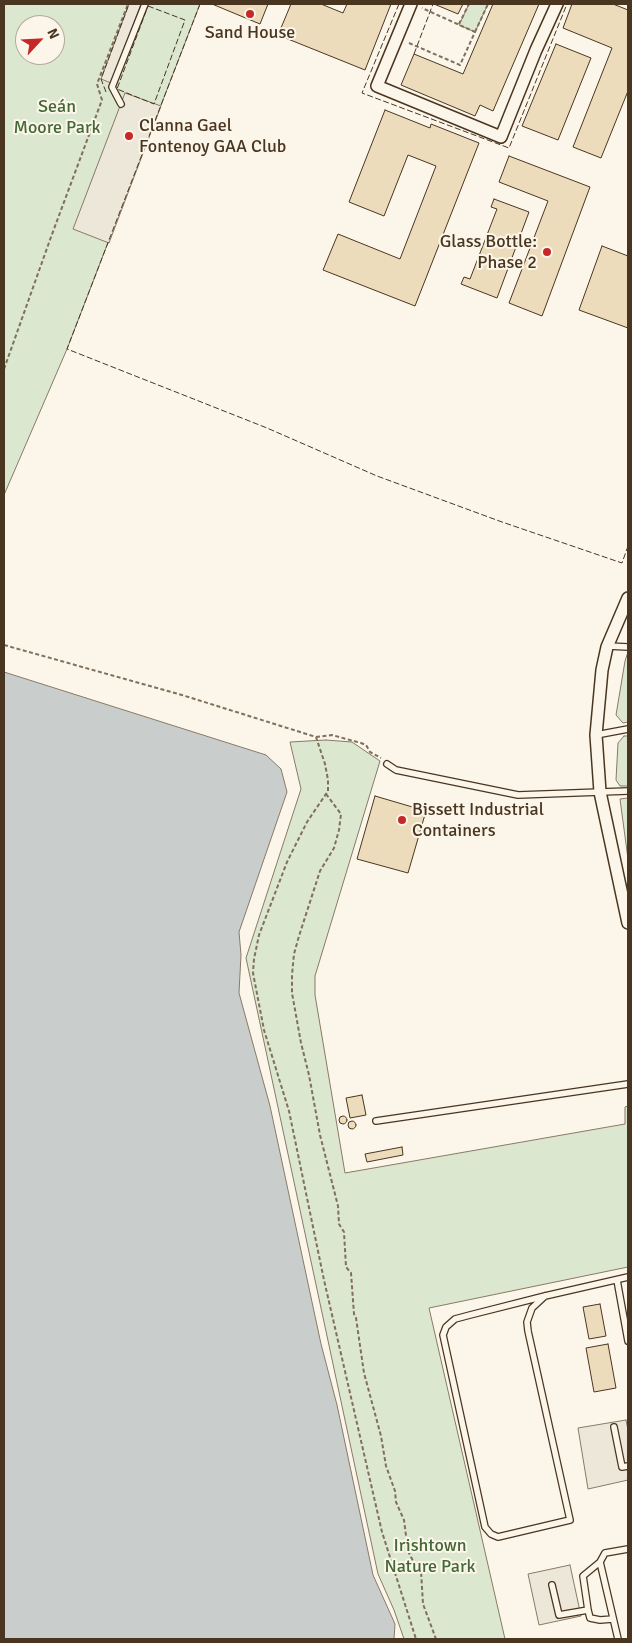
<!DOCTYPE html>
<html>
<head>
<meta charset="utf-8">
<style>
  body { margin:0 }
  #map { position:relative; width:632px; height:1643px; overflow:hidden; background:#fbf6e9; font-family:Signika,sans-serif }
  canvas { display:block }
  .frame { position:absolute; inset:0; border:5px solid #4a3520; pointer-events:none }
  .north { position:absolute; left:15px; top:15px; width:50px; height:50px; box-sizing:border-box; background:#fbf6e9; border:1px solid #b4a999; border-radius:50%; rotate:65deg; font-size:14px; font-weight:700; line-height:20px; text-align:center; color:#4a3520 }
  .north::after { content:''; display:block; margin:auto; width:18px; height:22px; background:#c62828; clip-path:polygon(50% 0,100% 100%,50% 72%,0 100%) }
</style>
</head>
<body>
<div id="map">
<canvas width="632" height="1643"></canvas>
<div class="frame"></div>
<div class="north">N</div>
</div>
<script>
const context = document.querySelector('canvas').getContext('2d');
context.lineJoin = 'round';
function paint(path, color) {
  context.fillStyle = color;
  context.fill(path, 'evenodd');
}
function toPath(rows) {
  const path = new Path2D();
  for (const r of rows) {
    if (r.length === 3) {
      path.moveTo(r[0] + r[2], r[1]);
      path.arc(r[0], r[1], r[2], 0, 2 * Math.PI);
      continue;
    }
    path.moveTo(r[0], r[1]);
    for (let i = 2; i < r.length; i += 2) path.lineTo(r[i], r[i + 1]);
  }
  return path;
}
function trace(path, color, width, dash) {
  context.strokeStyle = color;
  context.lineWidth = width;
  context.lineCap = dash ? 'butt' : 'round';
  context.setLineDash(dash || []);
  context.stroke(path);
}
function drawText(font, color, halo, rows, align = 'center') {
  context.font = font + ' Signika,sans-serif';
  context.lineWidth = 4;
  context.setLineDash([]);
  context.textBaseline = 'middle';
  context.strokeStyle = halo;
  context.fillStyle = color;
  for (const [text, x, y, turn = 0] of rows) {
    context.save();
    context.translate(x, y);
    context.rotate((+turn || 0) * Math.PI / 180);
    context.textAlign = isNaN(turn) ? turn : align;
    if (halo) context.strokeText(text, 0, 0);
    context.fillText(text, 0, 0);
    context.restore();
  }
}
const green = toPath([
  [4,4,200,4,67,349,4,495,4,4],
  [25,25,55,25,55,55,25,55,25,25],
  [469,4,488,4,475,32,459,25,469,4],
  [628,652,628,722,623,723,616,715,625,661,628,652],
  [624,736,628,736,628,786,620,786,616,780,618,743,624,736],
  [326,740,352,742,380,761,315,976,315,995,345,1173,625,1124,625,1107,628,1106,628,1267,429,1308,505,1639,404,1639,394,1610,378,1574,246,958,301,789,290,742,326,740],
  [628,798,628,859,620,799,628,798]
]);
const parking = toPath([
  [129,4,141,4,111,83,101,79,129,4],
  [125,93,161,106,109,243,73,229,125,93],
  [626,1420,628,1430,628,1480,588,1489,578,1428,626,1420],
  [570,1565,581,1616,539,1625,528,1574,570,1565]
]);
const water = toPath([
  [4,672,266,755,281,769,287,792,239,932,241,955,239,993,270,1106,321,1344,337,1405,373,1575,395,1624,394,1639,4,1639,4,672]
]);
const building = toPath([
  [212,4,268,4,260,24,212,4],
  [291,4,321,4,343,13,347,4,391,4,365,70,278,35,291,4],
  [434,4,463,4,458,14,434,4],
  [493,4,539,4,493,111,480,105,475,116,401,85,414,54,463,74,493,4],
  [572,4,613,4,628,10,628,91,601,158,573,147,612,48,563,28,572,4],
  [556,44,591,58,558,140,522,126,556,44],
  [385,110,430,128,431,124,479,143,415,306,323,270,338,234,400,259,436,166,408,155,384,216,349,202,385,110],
  [509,156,590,187,542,316,509,303,548,201,499,182,509,156],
  [494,199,529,212,497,298,461,284,464,277,470,279,497,209,491,207,494,199],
  [602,246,628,256,628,328,579,310,602,246],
  [375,796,426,811,408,873,357,859,375,796],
  [362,1095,366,1115,350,1118,346,1098,362,1095],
  [343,1120,4],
  [352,1125,4],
  [402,1147,403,1155,367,1162,365,1154,402,1147],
  [600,1304,606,1336,589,1339,583,1307,600,1304],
  [608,1344,616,1388,594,1392,586,1348,608,1344]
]);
const path = toPath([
  [459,24,469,4],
  [475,32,488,4],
  [409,43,460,65,475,32,422,8],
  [4,369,51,237,102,100,97,84,128,4],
  [4,645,182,695,316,737,325,764,328,780,328,791,307,822,287,862,259,935,254,959,253,973,264,1030,289,1111,324,1280,382,1532,416,1639],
  [316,737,332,735,361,743,366,745,370,752,381,758],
  [326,794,341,814,339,830,334,848,320,871,299,936,294,954,292,975,292,993,301,1043,309,1075,320,1135,338,1206,339,1224,344,1232,346,1267,351,1273,354,1314,356,1318,364,1373,381,1436,386,1466,395,1491,396,1502,404,1520,408,1551,414,1563,421,1571,423,1604,436,1639]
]);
const service = toPath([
  [121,104,112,87,145,4],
  [608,646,628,647],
  [596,735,628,729],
  [387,764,396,770,518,795,628,791],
  [376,1121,628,1084],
  [617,1280,628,1341],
  [545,1296,532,1308,527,1322,528,1331,570,1520,498,1537,491,1534,485,1527,443,1335,446,1327,455,1319,470,1315,545,1296,628,1277],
  [614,1427,622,1467,628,1466],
  [552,1585,559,1615,588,1610,583,1576,600,1562],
  [588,1610,590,1618,600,1620,613,1619],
  [618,1639,600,1562,605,1553,628,1549]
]);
const minor = toPath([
  [411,4,377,86,501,137,536,50,557,4],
  [628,598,607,647,602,670,596,735,600,792,628,923]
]);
const fence = toPath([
  [200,4,67,349,267,428,377,476,502,522,622,563,628,546],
  [399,4,362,93,509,148,567,4],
  [148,6,185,20,154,104,117,89,148,6],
  [414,54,433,4],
  [106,92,101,79,129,4]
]);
const markers = [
  [250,14,5,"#c62828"],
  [129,136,5,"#c62828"],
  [547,252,5,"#c62828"],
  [402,820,5,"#c62828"]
];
const poiNames = [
  ["Sand House",250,33,"center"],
  ["Clanna Gael",139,126],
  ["Fontenoy GAA Club",139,147],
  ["Glass Bottle:",537,242,"right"],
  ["Phase 2",537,263,"right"],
  ["Bissett Industrial",412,810],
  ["Containers",412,831]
];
const parkNames = [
  ["Seán",57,107],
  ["Moore Park",57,128],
  ["Irishtown",430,1546],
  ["Nature Park",430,1567]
];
paint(green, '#dce7d0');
trace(green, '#887966', 1);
paint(parking, '#ede7d9');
trace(parking, '#887966', 1);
paint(water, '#c9cecd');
trace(water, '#887966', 1);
paint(building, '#ecdcbc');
trace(building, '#4a3520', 1);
trace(service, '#4a3520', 8);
trace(minor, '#4a3520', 14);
trace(path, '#7f6f5c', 2, [4, 2.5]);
trace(service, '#fbf6e9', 5.5);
trace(minor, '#fbf6e9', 11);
trace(fence, '#4a3520', 1, [6, 2.5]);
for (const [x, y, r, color] of markers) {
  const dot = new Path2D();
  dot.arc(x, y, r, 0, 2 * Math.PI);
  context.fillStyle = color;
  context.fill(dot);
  trace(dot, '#fbf6e9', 2);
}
drawText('18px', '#4a3520', '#fbf6e9', poiNames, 'left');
drawText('18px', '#436837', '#fbf6e9', parkNames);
</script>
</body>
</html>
